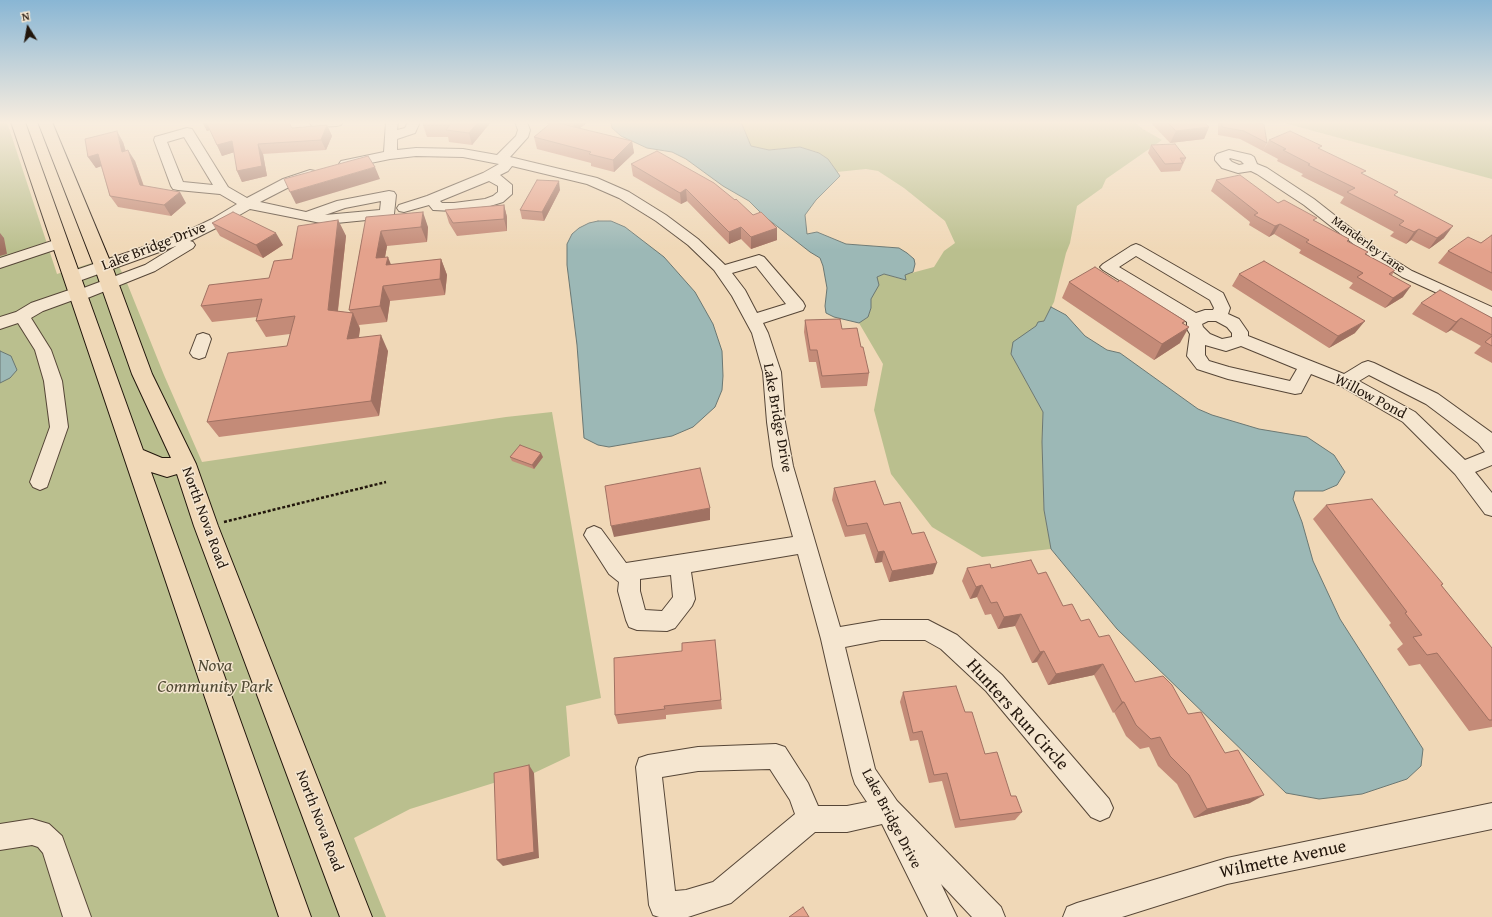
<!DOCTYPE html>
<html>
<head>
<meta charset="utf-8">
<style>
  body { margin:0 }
  #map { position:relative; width:1492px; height:917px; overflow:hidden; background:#f0d8b7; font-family:"Gentium Book Plus",serif }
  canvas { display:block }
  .north { position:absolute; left:8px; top:8px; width:40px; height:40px; -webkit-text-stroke:3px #f5e6d0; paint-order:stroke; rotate:349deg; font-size:11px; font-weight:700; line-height:16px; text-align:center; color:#22160c }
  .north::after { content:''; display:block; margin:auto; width:14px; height:18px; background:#22160c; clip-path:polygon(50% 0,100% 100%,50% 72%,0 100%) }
</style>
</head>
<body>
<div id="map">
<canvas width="1492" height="917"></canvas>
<div class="north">N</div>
</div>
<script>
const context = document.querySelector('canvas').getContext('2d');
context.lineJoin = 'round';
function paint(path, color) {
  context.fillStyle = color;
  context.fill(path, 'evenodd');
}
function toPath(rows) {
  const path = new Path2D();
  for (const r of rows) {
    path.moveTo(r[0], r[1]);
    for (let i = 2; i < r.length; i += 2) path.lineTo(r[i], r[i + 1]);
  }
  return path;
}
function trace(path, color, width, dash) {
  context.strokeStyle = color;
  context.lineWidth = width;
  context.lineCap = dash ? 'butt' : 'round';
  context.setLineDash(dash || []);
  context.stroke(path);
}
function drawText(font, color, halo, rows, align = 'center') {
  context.font = font + ' "Gentium Book Plus",serif';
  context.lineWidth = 3;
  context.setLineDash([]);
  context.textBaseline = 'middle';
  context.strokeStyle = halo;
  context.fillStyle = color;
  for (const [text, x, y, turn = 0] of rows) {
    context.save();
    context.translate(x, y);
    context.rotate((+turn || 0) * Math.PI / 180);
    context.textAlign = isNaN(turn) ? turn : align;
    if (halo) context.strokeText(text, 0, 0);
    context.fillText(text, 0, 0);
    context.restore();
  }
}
const green = toPath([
  [0,122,7,122,57,274,114,256,127,283,164,375,202,462,506,417,552,412,601,698,566,706,570,756,534,773,500,781,410,809,354,838,386,917,0,917],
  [741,122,1134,122,1143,129,1162,140,1106,179,1102,188,1077,206,1070,243,1066,253,1054,302,1044,321,1028,332,1011,354,1043,412,1042,442,1044,510,1051,549,982,557,932,527,891,474,874,410,883,364,859,323,868,317,871,308,871,299,877,277,884,274,905,280,904,275,934,267,944,251,955,243,945,221,904,188,878,171,866,169,837,172,828,159,819,153,800,147,769,150,751,146],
  [1280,122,1492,122,1492,179]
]);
const water = toPath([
  [611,122,741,122,751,146,769,150,800,147,819,153,828,159,840,176,816,200,805,215,807,234,817,232,846,244,899,248,907,253,914,259,915,264,913,272,905,275,906,280,884,274,877,277,879,285,871,299,871,308,868,317,859,323,834,317,826,313,825,306,827,288,823,266,820,258,810,252,764,216,749,201,723,186,686,159,672,152,647,148,621,136,612,128,611,122],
  [598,221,611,221,625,227,664,257,695,292,713,324,722,351,723,376,722,390,715,407,693,427,672,436,609,447,598,445,584,438,577,345,567,265,567,244,572,234,579,228,589,223,598,221],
  [1051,307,1066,315,1085,336,1107,350,1120,353,1198,409,1212,415,1259,429,1307,437,1334,455,1345,472,1337,485,1323,491,1295,491,1293,499,1302,522,1313,561,1340,619,1423,749,1421,766,1407,779,1362,794,1319,799,1286,793,1117,629,1051,549,1044,510,1042,442,1043,412,1011,354,1013,342,1036,326,1038,322,1044,321,1051,307],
  [0,351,11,356,17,370,10,378,0,383,0,351]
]);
const path = toPath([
  [224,522,386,482]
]);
const minor = toPath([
  [309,122,343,122,341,125,337,126,316,127,312,126,309,122],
  [386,122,398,122,397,130,405,128,408,122,420,122,415,133,397,139,397,150,416,148,463,149,497,155,516,136,518,130,515,122,527,122,530,130,528,137,510,157,597,178,629,192,666,215,698,239,725,265,759,255,764,257,803,302,805,306,803,310,763,323,768,333,781,372,785,422,793,466,840,627,881,620,928,620,957,635,1002,675,1109,799,1113,808,1109,817,1100,821,1091,817,986,691,941,649,925,640,881,640,845,647,875,769,897,801,1001,907,1005,917,972,917,941,884,957,917,928,917,882,824,847,832,815,832,731,903,688,917,659,917,653,915,649,905,636,767,639,758,648,755,698,747,776,744,785,747,808,783,818,806,847,806,867,802,855,784,852,775,821,639,798,554,691,572,695,599,692,606,675,628,667,631,637,630,629,627,626,620,618,591,619,582,609,574,584,535,587,529,594,526,601,529,626,563,793,537,773,466,767,422,763,372,752,333,732,296,714,270,688,245,656,221,619,198,587,184,512,166,508,171,500,175,512,185,512,194,503,202,487,207,454,211,433,210,429,205,404,212,399,211,397,208,399,205,427,196,483,173,499,164,463,157,416,156,390,159,346,168,341,167,339,164,341,161,384,152,386,122],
  [489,181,498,186,498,192,493,196,485,199,454,203,442,203,440,201,489,181],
  [756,266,786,304,757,313,745,290,732,273,756,266],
  [671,575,673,597,662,611,645,610,640,591,640,579,671,575],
  [770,769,790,800,795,814,713,882,686,890,675,891,662,777,698,771,770,769],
  [187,128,192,129,228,187,247,198,283,179,310,170,315,171,317,174,315,177,293,185,260,202,306,212,337,201,389,191,394,192,396,195,394,214,392,217,387,218,326,224,250,209,222,225,190,241,193,242,195,245,193,248,155,271,85,299,76,299,43,311,31,318,51,350,62,381,68,427,47,487,40,490,33,487,30,482,50,427,44,381,35,350,18,323,0,329,0,317,16,312,31,303,72,289,81,289,145,265,176,246,79,281,73,282,67,281,65,277,67,273,179,235,212,219,237,204,220,194,178,190,173,189,171,186,154,140,155,137,187,128],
  [184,137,213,185,183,182,167,142,184,137],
  [381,201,380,210,325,215,345,208,381,201],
  [1229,150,1251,155,1254,157,1257,164,1267,168,1314,199,1380,251,1412,271,1492,307,1492,318,1402,277,1370,257,1304,205,1257,174,1251,171,1238,173,1222,168,1215,160,1215,157,1217,154,1229,150],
  [1230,158,1241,161,1244,164,1239,165,1232,162,1229,159,1230,158],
  [61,238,66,240,68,243,66,246,0,268,0,258,61,238],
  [1136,244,1141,246,1223,293,1230,308,1228,314,1239,319,1248,332,1248,336,1344,374,1362,363,1368,361,1374,363,1438,394,1492,433,1492,465,1475,472,1492,493,1492,516,1485,514,1455,474,1403,422,1339,385,1311,374,1301,393,1295,394,1228,379,1197,369,1187,356,1190,334,1187,329,1187,322,1103,270,1100,267,1103,264,1131,246,1136,244],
  [1136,256,1210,300,1214,308,1213,310,1205,310,1196,313,1119,267,1136,256],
  [1208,321,1216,321,1227,327,1232,333,1232,337,1222,339,1210,334,1203,327,1202,324,1208,321],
  [1205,345,1226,351,1241,346,1297,369,1290,381,1229,367,1209,361,1205,355,1205,345],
  [1369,375,1426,404,1478,443,1485,452,1465,460,1415,412,1359,381,1369,375],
  [203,333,209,335,211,339,205,357,199,359,193,357,190,353,197,335,203,333],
  [1492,803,1492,829,1227,884,1122,917,1063,917,1067,907,1077,903,1227,858,1492,803],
  [32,819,49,824,62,836,91,917,63,917,43,853,38,847,32,845,0,850,0,824,32,819]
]);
const major = toPath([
  [11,122,25,122,143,450,162,458,171,458,132,374,94,266,38,122,52,122,112,266,152,374,196,464,218,526,372,917,340,917,194,526,177,474,167,477,151,472,311,917,279,917,11,122]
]);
const wall = toPath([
  [202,122,292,128,327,125,332,136,326,150,263,154,267,176,242,182,237,171,234,152,222,156,210,130,207,131],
  [491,122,472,145,449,142,448,137,427,137,423,125],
  [547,122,588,122,580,128,632,141,634,153,614,172,591,166,591,163,537,149,534,137,549,124,548,124],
  [1152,122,1204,122,1209,127,1204,139,1170,143,1152,124],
  [1218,122,1253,122,1267,143,1263,151,1240,139,1218,135],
  [1269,140,1321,150,1363,175,1396,196,1444,238,1429,249,1411,240,1406,244,1390,236,1394,232,1340,203,1344,197,1301,176,1303,174,1277,161,1278,159,1263,151],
  [123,142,126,151,135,161,144,186,186,203,171,216,118,207,110,196,101,166,96,168,88,157],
  [1151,145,1186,158,1180,171,1161,172,1148,153],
  [631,164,735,200,753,215,777,228,777,240,751,249,741,239,729,244,687,201,681,204,633,176],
  [1216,180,1278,203,1315,221,1349,239,1348,241,1366,255,1395,270,1392,275,1403,297,1385,308,1349,288,1353,283,1299,253,1301,250,1274,234,1269,237,1249,225,1250,222,1211,191],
  [560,190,544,221,522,219,520,210],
  [504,205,507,217,507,231,457,236,449,223,445,210],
  [366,217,428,227,427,242,387,246,385,257,391,265,441,259,447,275,445,295,390,301,387,322,359,325,360,329,359,337,388,351,379,416,219,437,207,422,287,346,290,334,266,337,256,321,257,317,212,322,201,306,269,278,338,220,346,236,338,311,351,313,349,310],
  [212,223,283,245,263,258,220,236],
  [1492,235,1492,291,1438,263,1448,251,1481,243],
  [1239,274,1355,333,1329,348,1232,286],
  [1069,282,1118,282,1185,321,1183,324,1180,343,1154,360,1062,298],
  [1421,303,1492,318,1492,363,1474,353,1481,346,1451,330,1446,333,1412,314],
  [805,320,842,329,861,347,869,373,867,386,821,388,816,362,809,362,804,332],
  [510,457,543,457,534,469,512,461],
  [834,488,912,534,933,574,889,582,882,562,875,563,865,534,845,537,832,500],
  [1326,505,1443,584,1441,585,1492,648,1492,727,1469,731,1420,664,1409,666,1397,649,1403,644,1389,625,1391,623,1313,519],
  [967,568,991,568,1038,574,1063,606,1099,637,1135,682,1188,714,1250,803,1194,818,1177,784,1158,766,1149,747,1140,749,1126,736,1114,712,1113,713,1094,675,1048,685,1037,662,1032,663,1015,626,998,629,991,614,985,615,977,597,970,599,962,581],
  [682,651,721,700,722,709,666,715,666,719,618,724,615,715],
  [903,692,965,712,985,754,1011,796,1022,812,1015,820,955,828,942,781,929,783,918,740,910,741,900,702]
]);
const shadedWall = toPath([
  [202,122,206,122,211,130,207,131],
  [478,122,491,122,472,145,469,133],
  [574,122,588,122,575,132],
  [327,125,332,136,326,150,321,140],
  [1209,127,1204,139,1170,143,1176,131],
  [117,131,123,142,129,163,122,152],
  [232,141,238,151,222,156,217,145],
  [632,141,634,153,614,172,613,160],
  [258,144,263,154,267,176,242,182,237,171],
  [128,150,135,161,147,196,140,185],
  [98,154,105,165,96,168,88,157],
  [375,167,380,179,296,204,290,192],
  [559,181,560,190,544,221,542,212],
  [686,189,687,201,681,204,680,193],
  [180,192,186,203,171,216,164,205],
  [504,205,507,217,507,231,504,219],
  [423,212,428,227,427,242,421,227],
  [338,220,346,236,336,326,328,310],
  [1280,224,1274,234,1269,237,1275,226],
  [1453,226,1444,238,1429,249,1437,238],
  [741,227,741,239,729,244,729,232],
  [777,228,777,240,751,249,751,237],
  [1419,229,1411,240,1406,244,1414,232],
  [381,231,387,246,382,274,376,258],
  [0,233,4,238,7,254,0,256],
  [276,233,283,245,263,258,256,245],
  [388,257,394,272,386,265],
  [441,259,447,275,445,295,440,279],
  [383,286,390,301,387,322,380,306],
  [1411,286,1403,297,1385,308,1393,298],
  [353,313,360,329,356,355,347,339],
  [1461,318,1451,330,1446,333,1456,322],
  [1185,321,1178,334,1189,327,1180,343,1154,360,1162,344,1182,323],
  [1365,321,1355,333,1329,348,1338,336],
  [381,335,388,351,379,416,371,401],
  [541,453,543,457,534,469,532,465],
  [710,508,710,520,614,537,611,526],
  [884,551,882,562,875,563,878,552],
  [937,563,933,574,889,582,892,571],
  [982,585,977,597,970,599,976,587],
  [1021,614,1015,626,998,629,1004,617],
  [1044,651,1037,662,1032,663,1040,652],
  [1103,664,1094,675,1048,685,1056,674],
  [1122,702,1124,702,1113,713],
  [529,765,534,773,539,858,503,866,497,860],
  [1264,795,1250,803,1194,818,1207,809]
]);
const building = toPath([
  [206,122,289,122,292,128,327,125,321,140,258,144,262,166,237,171,232,141,217,145,206,122],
  [424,122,478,122,469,133,446,130,450,125,423,125,424,122],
  [552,122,554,122,632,141,613,160,589,154,591,152,534,137,552,122],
  [1167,122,1204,122,1209,127,1176,131,1167,122],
  [1222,122,1253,122,1264,124,1267,143,1244,131,1222,127,1222,122],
  [117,131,122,152,128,150,140,185,180,192,164,205,110,196,98,154,88,157,85,139,117,131],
  [1290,131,1322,146,1318,148,1366,171,1361,173,1398,192,1394,195,1453,226,1437,238,1419,229,1414,232,1399,225,1404,221,1347,192,1355,188,1308,165,1310,164,1283,150,1286,149,1269,140,1290,131],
  [1175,144,1186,158,1180,158,1183,163,1165,164,1151,145,1175,144],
  [657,151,714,183,735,200,736,199,753,215,761,212,777,228,751,237,741,227,729,232,686,189,680,193,631,164,657,151],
  [368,156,375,167,290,192,284,179,368,156],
  [1240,175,1278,203,1284,200,1317,218,1313,220,1349,239,1347,241,1368,252,1365,254,1395,270,1389,274,1411,286,1393,298,1357,277,1363,273,1306,242,1309,240,1280,224,1275,226,1254,215,1258,213,1216,180,1240,175],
  [537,180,559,181,542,212,520,210,537,180],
  [504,205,504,219,453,223,445,210,504,205],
  [233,212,276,233,256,245,212,223,233,212],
  [423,212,421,227,381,231,376,258,388,257,386,265,441,259,440,279,383,286,380,306,349,310,366,217,423,212],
  [338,220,328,310,353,313,347,339,381,335,371,401,207,422,228,353,287,346,295,316,256,321,262,299,201,306,209,285,269,278,274,261,292,259,298,226,338,220],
  [1492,235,1492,273,1448,251,1468,237,1481,243,1492,235],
  [1264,261,1365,321,1338,336,1239,274,1264,261],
  [1095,267,1118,282,1120,280,1185,321,1182,323,1189,327,1162,344,1069,282,1095,267],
  [1440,290,1492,318,1492,335,1461,318,1456,322,1421,303,1440,290],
  [840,319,842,329,857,328,861,347,863,347,869,373,822,376,817,350,810,350,805,320,840,319],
  [1492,336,1492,346,1485,342,1492,336],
  [520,445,541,453,532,465,510,457,520,445],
  [700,468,710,508,611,526,605,486,700,468],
  [875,481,884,505,900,502,912,534,924,532,937,563,892,571,884,551,878,552,867,523,847,526,834,488,875,481],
  [1372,499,1443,584,1441,585,1492,648,1492,720,1489,720,1437,653,1427,655,1413,637,1422,635,1405,613,1407,612,1326,505,1372,499],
  [1031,560,1038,574,1046,572,1063,606,1072,604,1081,621,1089,619,1099,637,1109,635,1135,682,1163,676,1172,685,1188,714,1201,712,1225,753,1238,750,1264,795,1207,809,1189,775,1170,756,1160,737,1151,739,1136,725,1124,702,1122,702,1103,664,1056,674,1044,651,1040,652,1021,614,1004,617,997,602,991,603,982,585,976,587,967,568,990,564,991,568,1031,560],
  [715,640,721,700,664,706,665,709,615,715,614,658,682,651,682,643,715,640],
  [956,686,965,712,972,712,985,754,997,752,1011,796,1016,796,1022,812,960,820,947,773,934,775,922,731,913,733,903,692,956,686],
  [529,765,534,852,497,860,494,773,529,765],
  [803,907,809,917,789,917,803,907]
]);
const farStreetnames = [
  ["Manderley Lane",1368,245,36]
];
const streetNames = [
  ["Lake Bridge Drive",154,247,-21],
  ["Willow Pond",1370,397,28],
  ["Lake Bridge Drive",777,418,80],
  ["North Nova Road",204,518,70],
  ["Lake Bridge Drive",891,819,62],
  ["North Nova Road",319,821,69]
];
const nearParknames = [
  ["Nova",215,666],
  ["Community Park",215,687]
];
const nearStreetnames = [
  ["Hunters Run Circle",1017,715,48],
  ["Wilmette Avenue",1283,860,-12]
];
paint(green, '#babf8e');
paint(water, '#9cb8b6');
trace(water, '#6b7772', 1);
trace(minor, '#564637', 2);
trace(major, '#22160c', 2);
trace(path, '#22160c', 2.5, [3, 2]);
paint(minor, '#f5e6d0');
paint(major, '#f0d8b7');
paint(wall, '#c48b78');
paint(shadedWall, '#a07162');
paint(building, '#e4a28c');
trace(building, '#a07162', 1);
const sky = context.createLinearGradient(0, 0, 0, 250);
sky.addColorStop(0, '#89b6d4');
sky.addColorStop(0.49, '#f8eddf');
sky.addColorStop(1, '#f8eddf00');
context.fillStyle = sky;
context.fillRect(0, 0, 1492, 250);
drawText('13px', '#22160c', '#f5e6d0', farStreetnames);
drawText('15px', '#22160c', '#f5e6d0', streetNames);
drawText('italic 18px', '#504933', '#f5e6d0', nearParknames);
drawText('18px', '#22160c', '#f5e6d0', nearStreetnames);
</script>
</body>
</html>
